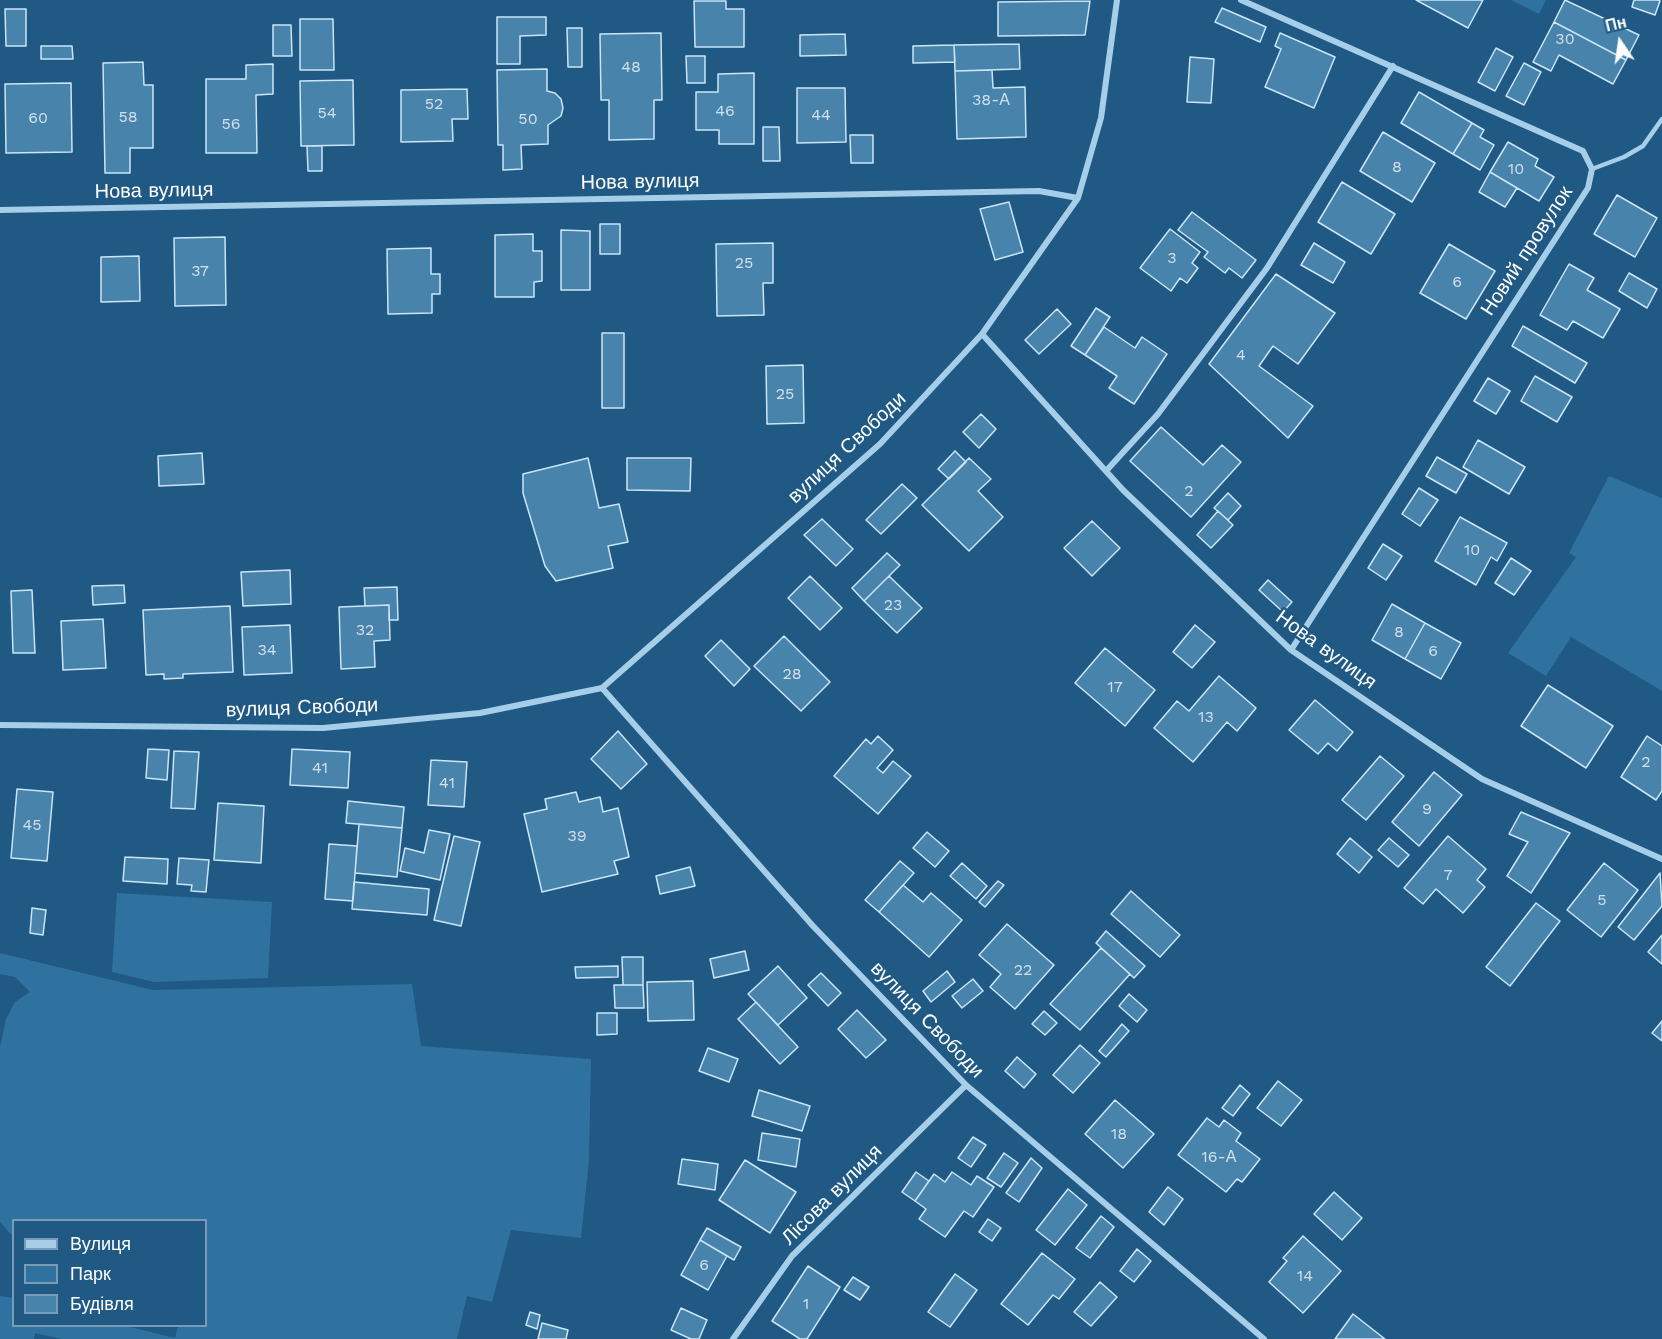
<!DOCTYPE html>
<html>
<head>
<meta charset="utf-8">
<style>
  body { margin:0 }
  #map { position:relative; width:1662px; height:1339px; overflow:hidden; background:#1f5984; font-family:"Work Sans",sans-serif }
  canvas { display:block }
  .legend { position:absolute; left:12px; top:1219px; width:195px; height:108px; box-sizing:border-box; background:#1f5984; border:2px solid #799bb5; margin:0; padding:8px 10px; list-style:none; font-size:18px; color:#fff }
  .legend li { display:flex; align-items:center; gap:12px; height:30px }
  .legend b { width:30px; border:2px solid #799bb5 }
  .north { position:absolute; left:1590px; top:12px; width:60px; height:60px; -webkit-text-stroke:4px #1f5984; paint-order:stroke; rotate:347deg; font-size:16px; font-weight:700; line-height:24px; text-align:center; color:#fff }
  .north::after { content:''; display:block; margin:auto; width:21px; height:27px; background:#fff; clip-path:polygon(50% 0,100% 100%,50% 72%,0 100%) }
</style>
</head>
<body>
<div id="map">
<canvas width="1662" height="1339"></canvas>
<ul class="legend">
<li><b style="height:8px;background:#a7cee9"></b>Вулиця</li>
<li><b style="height:16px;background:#2f72a0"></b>Парк</li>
<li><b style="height:16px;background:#4883ac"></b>Будівля</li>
</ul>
<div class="north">Пн</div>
</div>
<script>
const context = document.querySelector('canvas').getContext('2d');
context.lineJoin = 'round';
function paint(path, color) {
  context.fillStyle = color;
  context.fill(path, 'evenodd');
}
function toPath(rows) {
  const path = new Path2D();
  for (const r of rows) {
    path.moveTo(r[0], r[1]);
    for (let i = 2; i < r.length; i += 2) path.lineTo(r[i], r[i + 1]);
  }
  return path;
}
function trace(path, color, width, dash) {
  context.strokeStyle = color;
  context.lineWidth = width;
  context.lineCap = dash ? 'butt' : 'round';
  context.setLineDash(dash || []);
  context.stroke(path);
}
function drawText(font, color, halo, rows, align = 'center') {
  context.font = font + ' "Work Sans",sans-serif';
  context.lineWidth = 5;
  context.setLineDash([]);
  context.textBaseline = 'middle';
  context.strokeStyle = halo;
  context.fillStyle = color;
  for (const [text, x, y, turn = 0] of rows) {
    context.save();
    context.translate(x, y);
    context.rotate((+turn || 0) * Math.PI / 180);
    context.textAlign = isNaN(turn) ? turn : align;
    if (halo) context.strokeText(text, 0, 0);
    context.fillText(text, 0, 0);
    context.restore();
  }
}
const green = toPath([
  [1511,0,1546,0,1539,14],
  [1609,476,1662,498,1662,691,1571,637,1546,676,1508,653,1576,557,1569,553],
  [117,893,272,902,268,978,154,982,112,972],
  [0,953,153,990,412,984,421,1046,591,1059,589,1159,581,1238,511,1230,492,1302,467,1296,457,1339,62,1339,35,1333,34,1339,0,1339,0,1296,13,1298,14,1326,126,1326,175,1338,178,1326,206,1326,206,1220,14,1220,13,1237,0,1222,0,1047,6,1019,15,1002,30,992,15,977,0,974]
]);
const building = toPath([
  [1416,0,1483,0,1468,28,1416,0],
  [1565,0,1639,35,1626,60,1554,22,1565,0],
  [1634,0,1658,0,1660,1,1655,15,1632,7,1634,0],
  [694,1,726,1,726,9,744,9,744,47,695,47,694,1],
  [1090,1,1085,35,998,36,998,2,1090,1],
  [1222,8,1266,27,1260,42,1215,22,1222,8],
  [5,9,26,9,26,46,6,46,5,9],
  [497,17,546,17,546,35,520,36,520,64,497,64,497,17],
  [300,19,333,19,334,70,300,70,300,19],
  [1554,22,1626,60,1613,84,1559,55,1551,71,1533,62,1554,22],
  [273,25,291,25,292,56,273,56,273,25],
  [567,28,582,28,582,67,568,67,567,28],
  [661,33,662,100,654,100,654,139,609,140,609,100,601,100,600,34,661,33],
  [1280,33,1335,57,1314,108,1265,87,1281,49,1275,46,1280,33],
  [845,34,846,55,800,56,800,35,845,34],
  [1019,44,1020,69,955,71,954,45,1019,44],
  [954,45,955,62,913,63,913,46,954,45],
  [41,46,72,46,73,59,41,59,41,46],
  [1496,48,1513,57,1495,91,1478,82,1496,48],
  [686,56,705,56,705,83,687,83,686,56],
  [1190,57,1214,59,1211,103,1187,102,1190,57],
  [143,62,144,85,153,85,153,148,130,148,130,173,105,173,103,63,143,62],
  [1524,63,1541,72,1524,105,1506,96,1524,63],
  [273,64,273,94,256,95,257,153,206,153,206,79,246,79,246,65,273,64],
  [547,69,547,91,555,93,561,99,563,108,561,116,548,125,548,144,521,145,522,169,503,170,503,145,498,145,497,70,547,69],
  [992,70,993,88,1025,87,1026,137,957,139,955,71,992,70],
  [754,73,754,144,719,144,719,130,696,130,696,92,718,92,718,74,754,73],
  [353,80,354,145,301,146,300,81,353,80],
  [71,83,72,152,6,153,5,84,71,83],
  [797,88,845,88,846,142,797,143,797,88],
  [467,89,468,119,452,119,453,141,401,142,401,90,467,89],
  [1419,92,1472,123,1453,154,1401,123,1419,92],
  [1472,123,1484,130,1480,137,1494,145,1480,170,1453,154,1472,123],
  [763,127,779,127,780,161,763,161,763,127],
  [1383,132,1435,163,1412,202,1360,171,1383,132],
  [850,135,873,135,873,163,851,163,850,135],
  [1508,142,1538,159,1535,166,1554,177,1539,201,1490,172,1508,142],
  [307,146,322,146,322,171,308,171,307,146],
  [1490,172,1517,188,1505,207,1479,192,1490,172],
  [1342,182,1395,214,1371,254,1318,222,1342,182],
  [1617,195,1657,218,1635,257,1594,234,1617,195],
  [1009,202,1023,252,995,260,980,209,1009,202],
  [1192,212,1256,260,1242,278,1229,268,1225,273,1204,257,1208,252,1178,230,1192,212],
  [600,224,620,224,620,254,600,254,600,224],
  [1170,229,1200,252,1192,263,1198,268,1187,283,1180,278,1171,291,1140,268,1170,229],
  [561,230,590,231,590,290,561,290,561,230],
  [533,234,533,251,542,251,542,281,534,282,534,297,495,297,495,235,533,234],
  [225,237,226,305,175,306,174,238,225,237],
  [773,243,773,283,763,283,764,315,717,316,716,244,773,243],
  [1314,243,1345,262,1333,283,1301,265,1314,243],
  [1449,244,1495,271,1466,319,1420,293,1449,244],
  [431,248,431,274,440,274,440,294,432,294,432,313,388,314,387,249,431,248],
  [139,256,140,301,101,302,101,257,139,256],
  [1569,264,1594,278,1587,290,1620,309,1603,338,1573,321,1567,330,1540,315,1569,264],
  [1629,273,1657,289,1647,308,1619,291,1629,273],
  [1276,274,1335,313,1298,364,1273,346,1259,366,1313,406,1288,438,1209,364,1276,274],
  [1096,308,1110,317,1085,355,1071,346,1096,308],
  [1057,309,1071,324,1039,354,1025,340,1057,309],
  [1523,326,1587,363,1575,383,1512,346,1523,326],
  [1104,327,1135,348,1142,337,1167,354,1134,404,1109,388,1117,376,1085,355,1104,327],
  [602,333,624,333,624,408,602,408,602,333],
  [803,365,804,423,767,424,766,366,803,365],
  [1535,376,1572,397,1557,422,1521,401,1535,376],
  [1488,378,1510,391,1496,414,1474,401,1488,378],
  [981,414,996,429,979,448,963,432,981,414],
  [1161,427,1203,465,1222,445,1241,462,1191,517,1130,461,1161,427],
  [1478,440,1525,467,1509,494,1463,467,1478,440],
  [955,451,966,462,949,479,938,469,955,451],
  [202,453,204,484,159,486,158,456,202,453],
  [1437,457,1467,474,1456,493,1426,476,1437,457],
  [588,458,599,508,619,504,628,542,608,546,613,568,556,581,545,566,523,493,523,474,588,458],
  [627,458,691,458,690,491,627,490,627,458],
  [969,458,991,479,978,491,1003,517,969,551,922,505,969,458],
  [902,484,917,498,881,534,866,520,902,484],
  [1419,488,1438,500,1420,526,1402,514,1419,488],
  [1228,493,1241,506,1228,520,1214,508,1228,493],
  [1218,511,1233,525,1211,548,1197,535,1218,511],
  [1460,517,1507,543,1497,561,1491,557,1476,585,1435,561,1460,517],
  [822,519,853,549,836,566,804,535,822,519],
  [1092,521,1120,548,1092,576,1064,548,1092,521],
  [1383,544,1402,556,1386,580,1368,568,1383,544],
  [887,553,900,565,864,601,852,588,887,553],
  [1511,558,1531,571,1514,595,1495,583,1511,558],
  [290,570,291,604,243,606,241,572,290,570],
  [810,576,842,608,820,630,788,598,810,576],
  [889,576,922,608,897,633,864,601,889,576],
  [1268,580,1292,602,1283,612,1259,590,1268,580],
  [124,585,125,603,93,605,92,586,124,585],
  [397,587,398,620,389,620,389,605,365,606,364,588,397,587],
  [32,590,35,653,13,653,11,591,32,590],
  [1392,604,1425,623,1405,659,1372,640,1392,604],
  [389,605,390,640,374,641,375,667,341,669,339,607,389,605],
  [230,606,233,672,183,674,183,678,164,679,164,674,146,675,143,610,230,606],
  [103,619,106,668,63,670,61,621,103,619],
  [1425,623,1461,643,1441,679,1405,659,1425,623],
  [290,625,292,673,244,675,242,627,290,625],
  [1195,625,1215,642,1192,668,1173,652,1195,625],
  [784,636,830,682,801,711,754,666,784,636],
  [721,640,750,669,734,686,705,656,721,640],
  [1105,648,1155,690,1125,726,1075,683,1105,648],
  [1219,676,1256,708,1237,731,1227,722,1193,762,1154,728,1177,701,1189,711,1219,676],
  [1548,685,1613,726,1586,768,1521,726,1548,685],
  [1315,700,1353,732,1337,751,1328,743,1318,754,1289,730,1315,700],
  [618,731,647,764,621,789,591,759,618,731],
  [878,736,893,750,877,768,883,773,893,761,911,776,878,814,834,776,866,739,871,744,878,736],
  [1647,736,1662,746,1662,791,1656,800,1621,777,1647,736],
  [148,749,169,750,167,780,146,778,148,749],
  [292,749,350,752,348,788,290,785,292,749],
  [174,751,199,752,195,809,171,808,174,751],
  [1380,756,1404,776,1366,820,1342,800,1380,756],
  [431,760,467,762,464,807,428,805,431,760],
  [1434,772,1462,795,1419,846,1392,822,1434,772],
  [17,789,53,792,47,861,11,858,17,789],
  [576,792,579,802,600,797,603,812,618,808,629,857,614,861,618,874,542,892,524,814,547,809,545,799,576,792],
  [348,801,404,807,402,828,346,823,348,801],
  [218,803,264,806,261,863,214,860,218,803],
  [1521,812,1570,833,1531,893,1507,876,1528,842,1509,834,1521,812],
  [359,824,402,828,397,877,355,873,359,824],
  [429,830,450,834,440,880,400,871,405,848,424,853,429,830],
  [927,832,949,851,935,867,913,848,927,832],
  [454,836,480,842,461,926,434,920,454,836],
  [1448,836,1486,869,1477,880,1485,887,1463,913,1436,889,1423,904,1404,888,1448,836],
  [1350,838,1372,857,1359,873,1337,854,1350,838],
  [1389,838,1409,855,1398,867,1378,850,1389,838],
  [329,844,357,846,353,901,325,899,329,844],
  [125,857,168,859,167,884,123,881,125,857],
  [179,858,209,860,206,892,191,891,192,885,177,884,179,858],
  [900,861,914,873,879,912,865,900,900,861],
  [962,863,987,886,976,899,950,876,962,863],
  [1604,863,1638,890,1601,937,1567,910,1604,863],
  [690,867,695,886,660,894,656,876,690,867],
  [1660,873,1662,906,1634,940,1618,927,1660,873],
  [998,881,1004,885,985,907,979,902,998,881],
  [354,882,429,889,427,915,352,909,354,882],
  [903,885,923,902,931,893,962,920,929,957,879,912,903,885],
  [1131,891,1180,935,1160,957,1111,914,1131,891],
  [1536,903,1560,921,1510,986,1486,967,1536,903],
  [32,908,46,910,43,935,30,933,32,908],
  [1007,924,1054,965,1015,1009,990,987,1001,974,979,955,1007,924],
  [1106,931,1145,966,1134,978,1096,943,1106,931],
  [1662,935,1662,964,1648,952,1662,935],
  [1101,948,1130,974,1080,1030,1050,1004,1101,948],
  [745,951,749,970,714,978,710,959,745,951],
  [622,957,643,957,643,985,623,985,622,957],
  [618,966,618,977,576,978,575,967,618,966],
  [778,966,807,998,778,1025,748,994,778,966],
  [947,971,955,982,931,1002,923,991,947,971],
  [821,973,841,993,828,1006,808,985,821,973],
  [973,979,983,991,962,1008,952,996,973,979],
  [693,981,694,1020,648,1021,647,982,693,981],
  [614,985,643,985,644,1008,615,1008,614,985],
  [1129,994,1147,1010,1137,1022,1119,1006,1129,994],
  [756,1002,798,1047,780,1064,738,1019,756,1002],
  [857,1010,886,1040,866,1058,838,1029,857,1010],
  [1044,1011,1057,1023,1045,1035,1032,1024,1044,1011],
  [597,1013,617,1013,617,1034,597,1035,597,1013],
  [1662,1021,1662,1041,1652,1033,1662,1021],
  [1122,1024,1129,1031,1106,1057,1099,1051,1122,1024],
  [1080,1045,1100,1063,1073,1093,1053,1075,1080,1045],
  [708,1048,738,1059,729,1082,699,1071,708,1048],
  [1017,1057,1036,1074,1024,1088,1005,1071,1017,1057],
  [1278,1081,1302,1100,1281,1126,1257,1108,1278,1081],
  [1240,1085,1250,1094,1233,1116,1222,1108,1240,1085],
  [759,1090,810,1106,802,1131,752,1116,759,1090],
  [1115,1100,1154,1134,1123,1168,1085,1134,1115,1100],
  [1207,1118,1219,1127,1224,1120,1241,1133,1236,1141,1260,1159,1242,1182,1237,1179,1226,1192,1178,1155,1207,1118],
  [762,1133,800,1139,796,1167,758,1160,762,1133],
  [973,1137,986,1145,971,1167,958,1158,973,1137],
  [1004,1153,1018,1163,1001,1187,987,1178,1004,1153],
  [1031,1158,1042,1168,1019,1202,1006,1193,1031,1158],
  [682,1159,718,1164,715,1190,678,1184,682,1159],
  [745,1160,796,1192,770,1233,719,1200,745,1160],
  [916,1172,929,1181,915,1201,902,1192,916,1172],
  [952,1172,971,1185,977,1176,994,1187,973,1217,964,1211,945,1237,919,1219,926,1209,915,1201,934,1174,945,1182,952,1172],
  [1168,1187,1183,1199,1164,1225,1149,1212,1168,1187],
  [1068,1189,1087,1205,1055,1245,1036,1230,1068,1189],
  [1334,1192,1362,1218,1342,1240,1314,1214,1334,1192],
  [1101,1216,1114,1227,1090,1258,1076,1248,1101,1216],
  [988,1219,1001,1228,992,1241,979,1232,988,1219],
  [707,1228,741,1247,734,1260,700,1240,707,1228],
  [1303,1236,1341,1271,1303,1313,1269,1282,1287,1261,1283,1258,1303,1236],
  [700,1240,727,1256,708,1290,681,1275,700,1240],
  [1137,1249,1151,1261,1134,1282,1120,1271,1137,1249],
  [1042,1253,1075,1279,1059,1299,1053,1295,1028,1325,1001,1304,1042,1253],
  [808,1266,840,1287,807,1339,800,1339,772,1321,808,1266],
  [955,1274,977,1290,950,1327,928,1312,955,1274],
  [853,1277,869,1287,860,1300,844,1290,853,1277],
  [1100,1282,1117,1297,1091,1326,1074,1312,1100,1282],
  [681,1308,707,1320,699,1339,691,1339,671,1330,681,1308],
  [530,1312,540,1315,537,1329,526,1325,530,1312],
  [1353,1314,1385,1339,1335,1339,1353,1314],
  [542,1323,568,1330,566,1339,538,1339,542,1323]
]);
const service = toPath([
  [1592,169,1624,157,1643,146,1662,119]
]);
const minor = toPath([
  [1241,0,1583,151,1592,169,1588,188,1291,650],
  [0,210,1039,191,1078,198],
  [982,334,1123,490,1291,650,1482,779,1662,859],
  [1106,471,1158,414,1267,268,1393,66],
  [602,688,813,926,966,1085,1264,1339],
  [0,725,323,728,480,713,602,688,880,444,982,334,1078,198,1101,118,1117,0],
  [733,1339,792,1256,966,1085]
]);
const numberNames = [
  ["30",1565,39],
  ["48",631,67],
  ["38-А",991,100],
  ["52",434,104],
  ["46",725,111],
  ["54",327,113],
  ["44",821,115],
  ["58",128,117],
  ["60",38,118],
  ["50",528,119],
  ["56",231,124],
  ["8",1397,167],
  ["10",1516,169],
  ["3",1172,258],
  ["25",744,263],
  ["37",200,271],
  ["6",1457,282],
  ["4",1241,355],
  ["25",785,394],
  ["2",1189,491],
  ["10",1472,550],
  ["23",893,605],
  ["32",365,630],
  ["8",1399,632],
  ["34",267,650],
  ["6",1433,651],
  ["28",792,674],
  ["17",1115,687],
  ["13",1206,717],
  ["2",1646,762],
  ["41",320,768],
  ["41",447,783],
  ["9",1427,809],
  ["45",32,825],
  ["39",577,836],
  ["7",1448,875],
  ["5",1602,900],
  ["22",1023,970],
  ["18",1119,1134],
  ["16-А",1219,1157],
  ["6",704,1265],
  ["14",1305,1276],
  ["1",806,1304]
];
const streetNames = [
  ["Нова вулиця",640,182,-1],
  ["Нова вулиця",154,191,-1],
  ["Новий провулок",1527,251,-57],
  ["вулиця Свободи",847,448,-43],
  ["Нова вулиця",1326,650,36],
  ["вулиця Свободи",302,708,-2],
  ["вулиця Свободи",927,1020,46],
  ["Лісова вулиця",832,1195,-45]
];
paint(green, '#2f72a0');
paint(building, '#4883ac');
trace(building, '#cbe5f7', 1.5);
trace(service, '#a7cee9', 4.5);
trace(minor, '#a7cee9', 6);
drawText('16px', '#d1e0ea', null, numberNames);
drawText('20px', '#fff', '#1f5984', streetNames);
</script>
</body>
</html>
